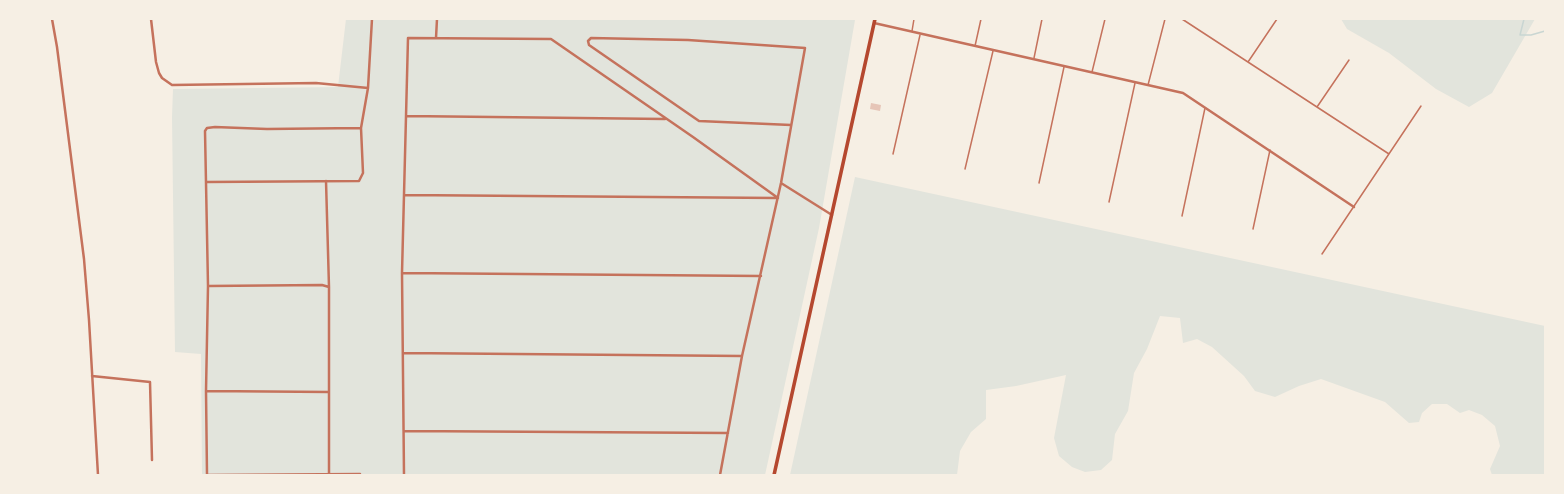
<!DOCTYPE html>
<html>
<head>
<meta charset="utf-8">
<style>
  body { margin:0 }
  #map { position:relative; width:1564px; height:494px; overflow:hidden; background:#f6efe4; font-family:Lato,sans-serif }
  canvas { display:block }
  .frame { position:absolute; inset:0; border:20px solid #f6efe4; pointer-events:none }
</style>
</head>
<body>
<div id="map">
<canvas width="1564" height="494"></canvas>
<div class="frame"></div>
</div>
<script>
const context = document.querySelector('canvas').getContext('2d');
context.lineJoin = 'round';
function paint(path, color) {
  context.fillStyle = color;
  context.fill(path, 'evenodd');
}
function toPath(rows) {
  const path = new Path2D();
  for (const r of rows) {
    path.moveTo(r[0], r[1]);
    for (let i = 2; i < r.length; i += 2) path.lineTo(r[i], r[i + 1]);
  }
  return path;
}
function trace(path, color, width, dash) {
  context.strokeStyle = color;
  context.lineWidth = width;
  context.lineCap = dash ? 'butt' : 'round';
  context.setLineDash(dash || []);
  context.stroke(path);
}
const green = toPath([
  [346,19,855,20,819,228,765,475,202,475,201,354,175,352,172,117,173,89,338,87],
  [1341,19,1535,19,1492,93,1469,107,1436,89,1389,53,1347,29],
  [855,177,1545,326,1545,475,1492,475,1490,469,1500,446,1495,426,1482,415,1469,410,1460,413,1447,404,1432,404,1422,413,1419,422,1409,423,1385,402,1321,379,1299,386,1275,397,1255,391,1244,376,1212,347,1197,339,1183,343,1180,318,1160,316,1147,349,1134,373,1128,411,1115,434,1112,460,1101,470,1085,472,1072,467,1059,456,1054,438,1066,375,1016,386,986,390,986,419,971,432,960,451,957,475,790,475]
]);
const stream = toPath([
  [1524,19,1520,35,1531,35,1545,31]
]);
const building = toPath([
  [871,103,881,105,880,111,870,109]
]);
const service = toPath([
  [1182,19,1389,154],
  [912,31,914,19],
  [975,46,981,19],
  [1034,58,1042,19],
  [1248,62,1277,19],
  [1092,72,1105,19],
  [1148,85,1165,19],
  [1317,107,1349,60],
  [893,154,920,35],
  [965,169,993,51],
  [1039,183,1064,67],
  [1109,202,1135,83],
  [1182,216,1205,108],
  [1253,229,1270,150],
  [1322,254,1421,106]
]);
const minor = toPath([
  [52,19,57,47,84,259,89,320,98,475],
  [151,19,156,62,159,73,162,78,172,85,316,83,368,88],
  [874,23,1183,93,1354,207],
  [436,38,437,19],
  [406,116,665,119],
  [326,181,329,287,329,475],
  [206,182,359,181,363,173,361,128,368,88,372,19],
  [781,183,832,215],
  [404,195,777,198],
  [402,273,761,276],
  [208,286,322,285,329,287],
  [403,353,742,356],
  [92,376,150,382,152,460],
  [206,391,329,392],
  [404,431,728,433],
  [207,475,206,391,208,286,205,131,207,128,215,127,267,129,361,128],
  [207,475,360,474],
  [404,475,402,273,408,38,551,39,693,137,778,198],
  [720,475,742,356,781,183,805,48,688,40,591,38,588,41,589,45,699,121,791,125]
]);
const secondary = toPath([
  [774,475,875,19]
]);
paint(green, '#e2e4dc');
trace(stream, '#c9d6d2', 1.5);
paint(building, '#e6c5b7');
trace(service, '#c5725c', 1.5);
trace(minor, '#c5725c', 2.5);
trace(secondary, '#b5482f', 3.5);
</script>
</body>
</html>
